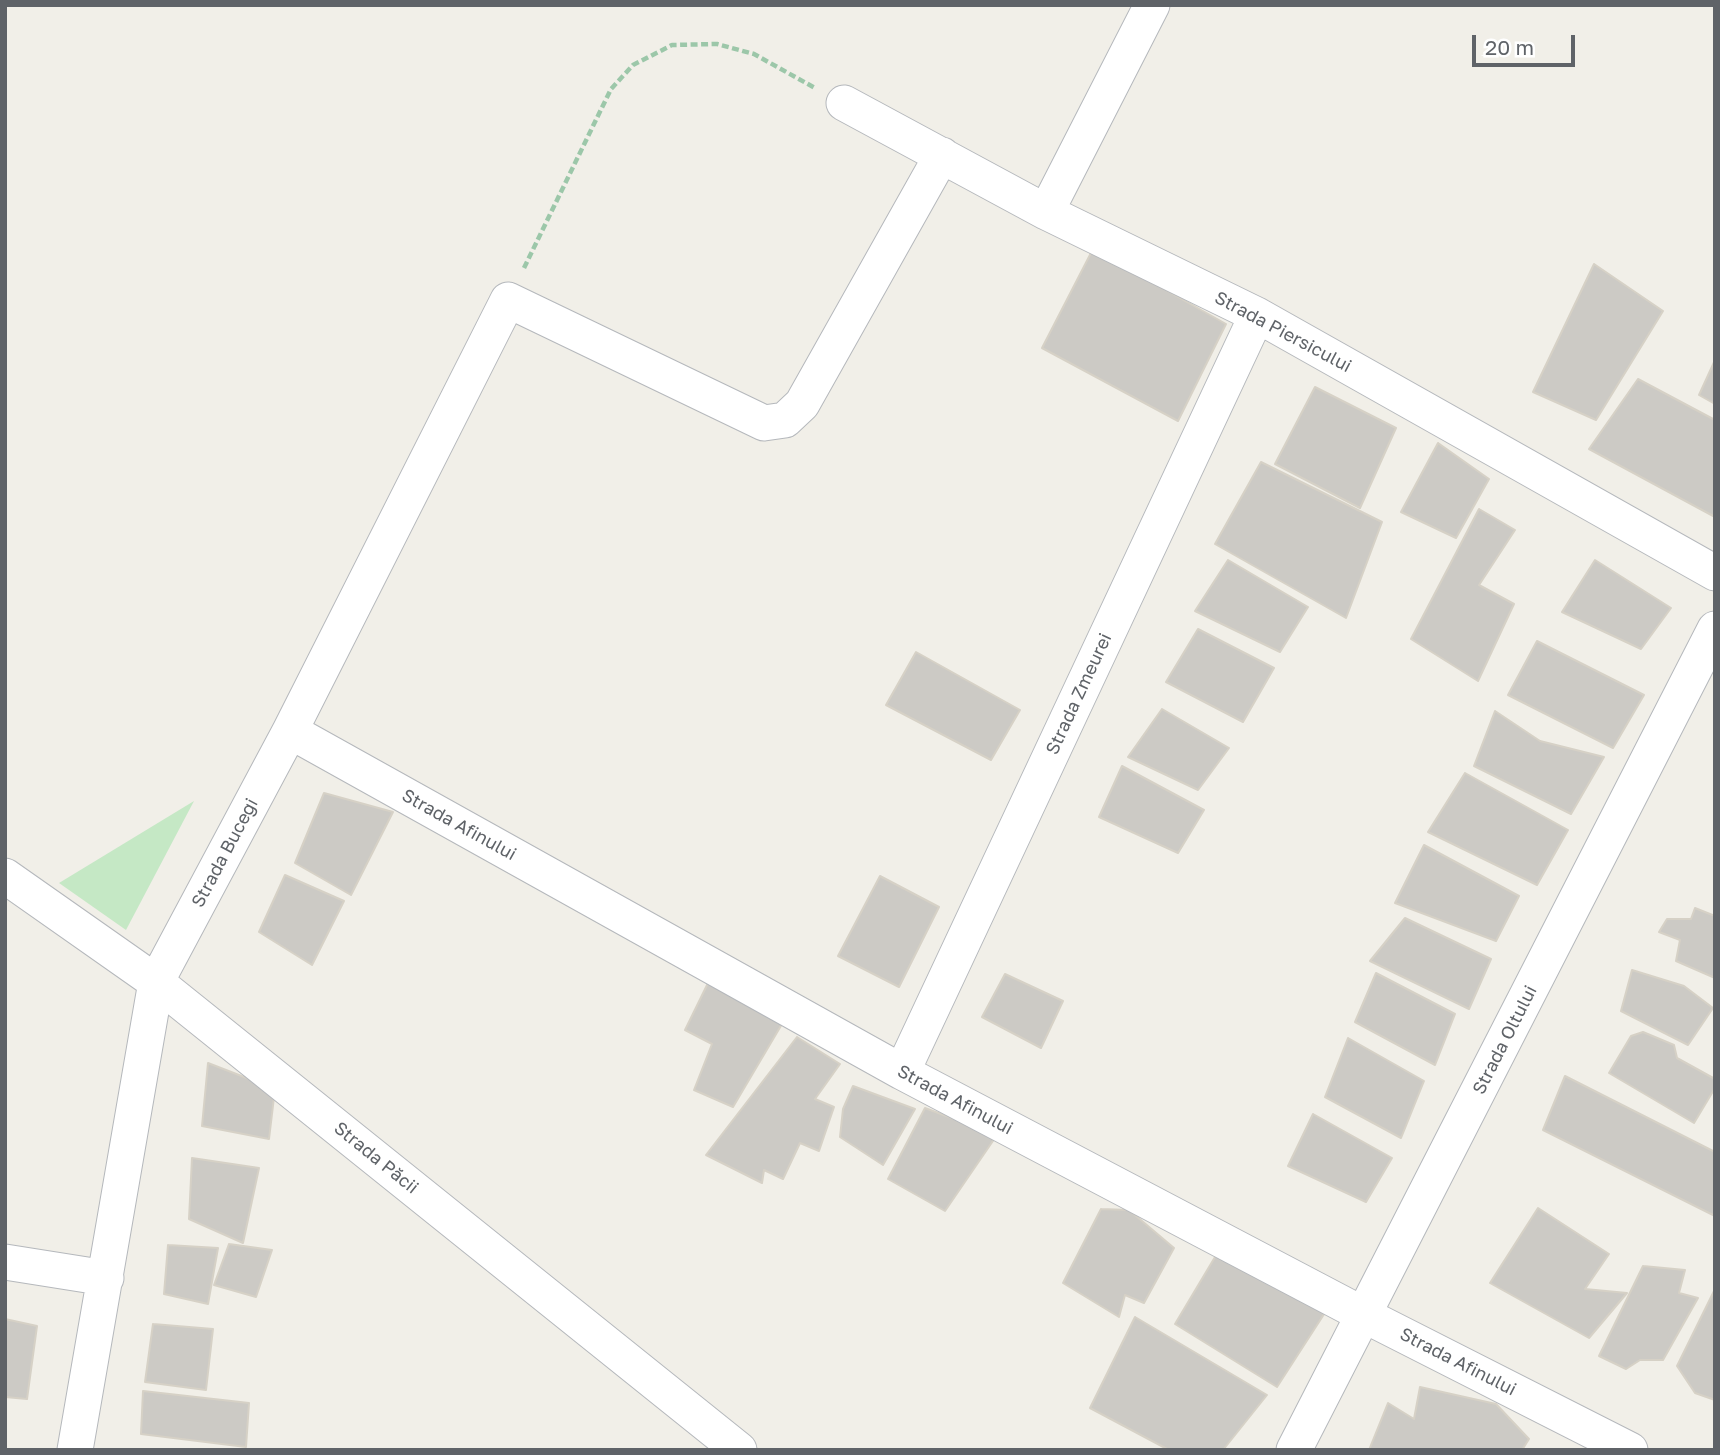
<!DOCTYPE html>
<html>
<head>
<meta charset="utf-8">
<style>
  body { margin:0 }
  #map { position:relative; width:1720px; height:1455px; overflow:hidden; background:#f1efe8; font-family:"Golos Text",sans-serif }
  canvas { display:block }
  .frame { position:absolute; inset:0; border:7px solid #5f6368; pointer-events:none }
  .scale { position:absolute; left:1472px; top:35px; width:103px; height:32px; box-sizing:border-box; border:4px solid #5f6368; border-top:0; padding-left:9px; font-size:21px; line-height:24px; white-space:nowrap; color:#5f6368; -webkit-text-stroke:5px #fff; paint-order:stroke }
</style>
</head>
<body>
<div id="map">
<canvas width="1720" height="1455"></canvas>
<div class="frame"></div>
<div class="scale">20 m</div>
</div>
<script>
const context = document.querySelector('canvas').getContext('2d');
context.lineJoin = 'round';
function paint(path, color) {
  context.fillStyle = color;
  context.fill(path, 'evenodd');
}
function toPath(rows) {
  const path = new Path2D();
  for (const r of rows) {
    path.moveTo(r[0], r[1]);
    for (let i = 2; i < r.length; i += 2) path.lineTo(r[i], r[i + 1]);
  }
  return path;
}
function trace(path, color, width, dash) {
  context.strokeStyle = color;
  context.lineWidth = width;
  context.lineCap = dash ? 'butt' : 'round';
  context.setLineDash(dash || []);
  context.stroke(path);
}
function drawText(font, color, halo, rows, align = 'center') {
  context.font = font + ' "Golos Text",sans-serif';
  context.lineWidth = 7;
  context.setLineDash([]);
  context.textBaseline = 'middle';
  context.strokeStyle = halo;
  context.fillStyle = color;
  for (const [text, x, y, turn = 0] of rows) {
    context.save();
    context.translate(x, y);
    context.rotate((+turn || 0) * Math.PI / 180);
    context.textAlign = isNaN(turn) ? turn : align;
    if (halo) context.strokeText(text, 0, 0);
    context.fillText(text, 0, 0);
    context.restore();
  }
}
const green = toPath([
  [194,801,126,930,59,883]
]);
const building = toPath([
  [1093,249,1226,324,1178,421,1042,348,1093,249],
  [1594,264,1663,311,1596,420,1533,392,1594,264],
  [1715,360,1715,404,1699,395,1715,360],
  [1638,379,1715,420,1715,517,1589,449,1638,379],
  [1315,387,1396,428,1360,508,1275,464,1315,387],
  [1438,443,1489,479,1456,538,1401,512,1438,443],
  [1261,462,1382,522,1346,618,1215,544,1261,462],
  [1479,509,1515,530,1479,585,1514,604,1478,681,1411,639,1479,509],
  [1228,560,1308,607,1280,652,1195,611,1228,560],
  [1595,560,1671,608,1641,649,1562,612,1595,560],
  [1198,629,1274,668,1243,722,1166,682,1198,629],
  [1537,641,1644,695,1613,748,1508,695,1537,641],
  [916,652,1020,710,991,760,886,705,916,652],
  [1162,709,1229,748,1198,790,1128,757,1162,709],
  [1495,711,1540,741,1604,757,1571,814,1474,766,1495,711],
  [1122,766,1204,810,1178,853,1099,817,1122,766],
  [1465,773,1568,830,1537,885,1428,832,1465,773],
  [324,793,393,812,351,895,295,863,324,793],
  [1424,845,1519,896,1496,941,1395,903,1424,845],
  [285,875,344,901,312,965,259,932,285,875],
  [880,876,939,907,899,987,838,956,880,876],
  [1695,908,1715,916,1715,978,1676,961,1680,940,1659,932,1667,919,1691,919,1695,908],
  [1405,918,1491,959,1469,1009,1370,961,1405,918],
  [1632,970,1684,986,1713,1008,1688,1045,1621,1011,1632,970],
  [1376,973,1455,1014,1435,1065,1355,1022,1376,973],
  [1005,974,1063,1001,1041,1048,982,1017,1005,974],
  [709,981,782,1024,733,1107,694,1090,712,1044,685,1030,709,981],
  [1643,1032,1674,1045,1677,1058,1715,1079,1715,1088,1694,1123,1609,1073,1631,1036,1643,1032],
  [797,1037,840,1064,815,1099,834,1107,819,1151,800,1143,783,1179,764,1170,762,1183,706,1155,797,1037],
  [1348,1038,1424,1081,1401,1138,1325,1097,1348,1038],
  [208,1063,275,1089,269,1139,202,1126,208,1063],
  [1565,1076,1715,1152,1715,1216,1543,1130,1565,1076],
  [853,1086,915,1109,883,1165,840,1137,843,1109,853,1086],
  [925,1108,997,1135,945,1211,888,1179,925,1108],
  [1313,1114,1392,1158,1366,1202,1288,1166,1313,1114],
  [192,1158,259,1168,243,1243,189,1219,192,1158],
  [1538,1208,1609,1254,1585,1289,1627,1293,1589,1338,1490,1283,1538,1208],
  [1101,1209,1129,1210,1174,1248,1144,1303,1125,1295,1119,1317,1063,1283,1101,1209],
  [229,1244,272,1250,256,1297,214,1285,229,1244],
  [168,1245,218,1248,208,1304,164,1294,168,1245],
  [1221,1247,1328,1308,1277,1387,1175,1324,1221,1247],
  [1643,1266,1685,1270,1679,1293,1698,1298,1663,1360,1640,1360,1626,1369,1599,1356,1643,1266],
  [1714,1291,1715,1291,1715,1400,1695,1393,1677,1366,1714,1291],
  [1135,1317,1267,1395,1223,1450,1169,1450,1090,1408,1135,1317],
  [5,1319,37,1326,27,1399,5,1397,5,1319],
  [153,1324,213,1329,206,1390,145,1382,153,1324],
  [1420,1387,1496,1404,1529,1439,1522,1450,1369,1450,1388,1403,1414,1419,1420,1387],
  [143,1391,249,1403,246,1447,141,1434,143,1391]
]);
const path = toPath([
  [524,268,611,89,633,65,672,45,717,44,754,54,815,88]
]);
const minor = toPath([
  [844,103,1046,212,1257,315,1715,573],
  [1046,212,1152,5],
  [290,731,902,1072,1364,1315,1630,1450],
  [5,876,156,982,739,1450],
  [902,1072,1257,315],
  [5,1262,106,1278],
  [75,1450,156,982,290,731,508,300,764,423,785,420,802,404,942,155],
  [1294,1450,1715,629]
]);
const streetNames = [
  ["Strada Piersicului",1283,332,28],
  ["Strada Zmeurei",1079,694,-65],
  ["Strada Afinului",459,825,29],
  ["Strada Bucegi",225,853,-62],
  ["Strada Oltului",1505,1040,-63],
  ["Strada Afinului",955,1100,28],
  ["Strada Păcii",376,1158,39],
  ["Strada Afinului",1458,1362,27]
];
paint(green, '#c5e8c5');
paint(building, '#cccac5');
trace(building, '#d6d1c6', 2);
trace(minor, '#b5b8bc', 37);
trace(path, '#9cc7a9', 4.5, [7, 3.5]);
trace(minor, '#fff', 35);
drawText('18px', '#5f6368', '#fff', streetNames);
</script>
</body>
</html>
